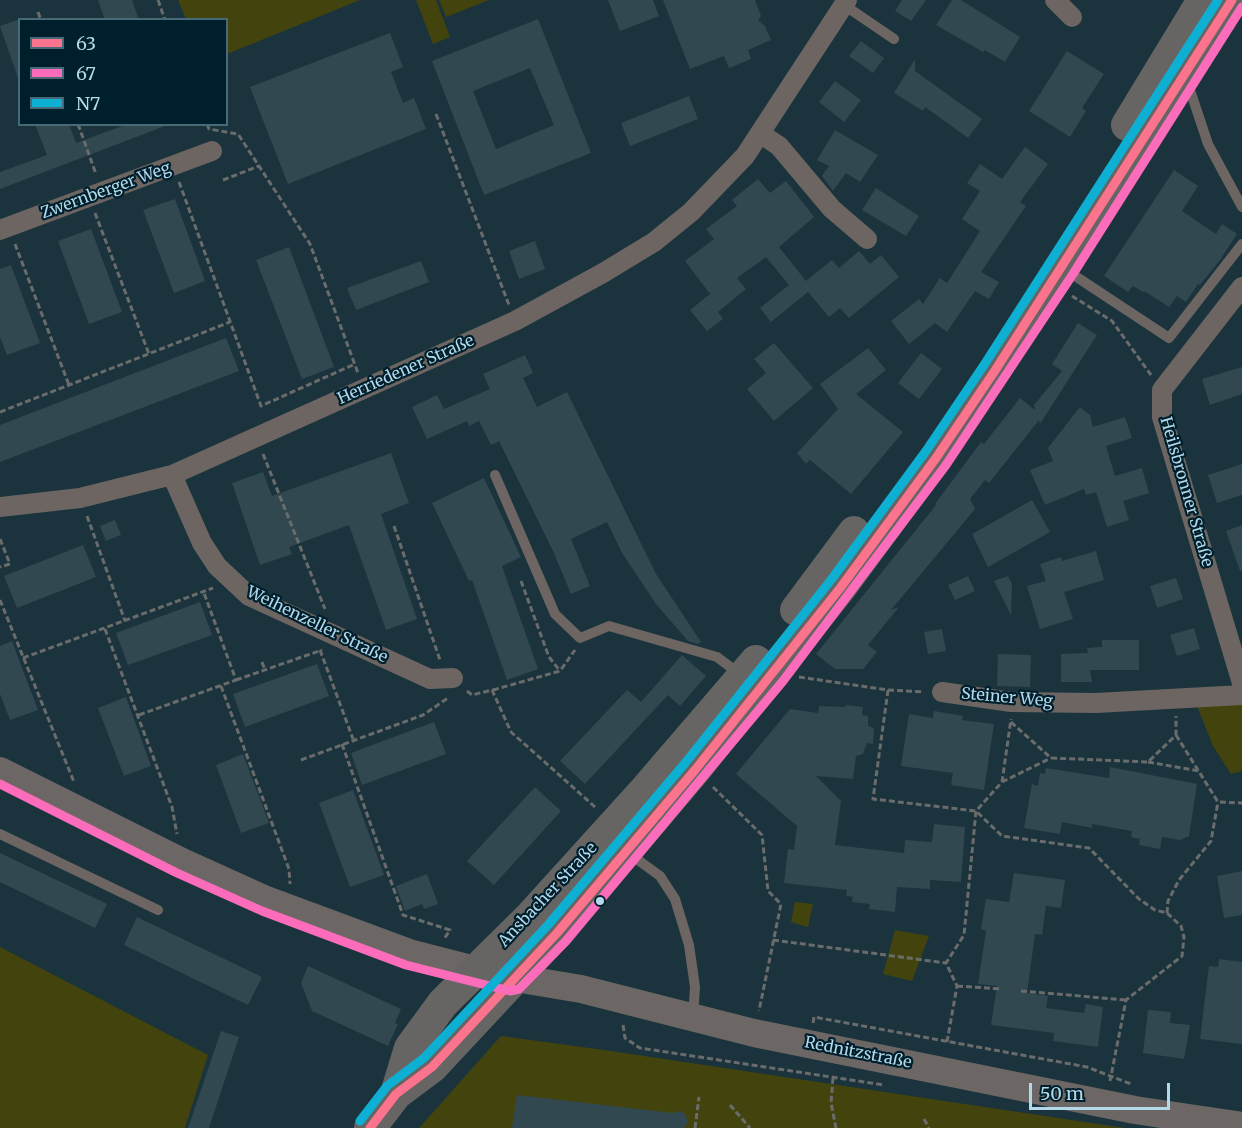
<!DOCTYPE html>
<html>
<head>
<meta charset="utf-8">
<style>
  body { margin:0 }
  #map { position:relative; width:1242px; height:1128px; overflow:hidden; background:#1a333c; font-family:Merriweather,serif }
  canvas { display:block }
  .legend { position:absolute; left:18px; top:18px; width:210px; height:108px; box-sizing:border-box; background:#001f2c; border:2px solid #486978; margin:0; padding:8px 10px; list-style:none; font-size:18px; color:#b3d8ea }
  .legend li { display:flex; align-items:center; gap:12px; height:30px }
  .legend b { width:30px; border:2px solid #486978 }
  .scale { position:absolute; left:1029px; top:1083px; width:141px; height:27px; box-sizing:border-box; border:3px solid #b3d8ea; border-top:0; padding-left:8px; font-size:18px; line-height:21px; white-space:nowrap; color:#b3d8ea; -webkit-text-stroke:4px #001f2c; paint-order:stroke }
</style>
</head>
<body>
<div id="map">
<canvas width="1242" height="1128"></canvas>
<ul class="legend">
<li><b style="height:8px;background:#fc738d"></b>63</li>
<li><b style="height:8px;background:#fb6dba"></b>67</li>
<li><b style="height:8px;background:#0dafd3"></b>N7</li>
</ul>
<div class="scale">50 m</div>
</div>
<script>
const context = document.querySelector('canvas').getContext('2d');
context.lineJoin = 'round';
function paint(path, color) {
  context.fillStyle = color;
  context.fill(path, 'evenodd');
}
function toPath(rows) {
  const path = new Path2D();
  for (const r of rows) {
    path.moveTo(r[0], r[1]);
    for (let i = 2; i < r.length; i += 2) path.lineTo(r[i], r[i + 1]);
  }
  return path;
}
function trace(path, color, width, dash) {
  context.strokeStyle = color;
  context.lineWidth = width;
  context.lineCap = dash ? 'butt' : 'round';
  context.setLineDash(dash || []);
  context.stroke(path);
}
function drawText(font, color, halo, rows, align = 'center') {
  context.font = font + ' Merriweather,serif';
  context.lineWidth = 4.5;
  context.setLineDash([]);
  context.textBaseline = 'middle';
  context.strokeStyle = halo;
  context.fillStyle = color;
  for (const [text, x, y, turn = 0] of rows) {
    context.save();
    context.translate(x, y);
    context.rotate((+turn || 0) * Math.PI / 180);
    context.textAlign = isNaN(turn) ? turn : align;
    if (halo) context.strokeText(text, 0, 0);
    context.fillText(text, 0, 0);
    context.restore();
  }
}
const green = toPath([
  [178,0,360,0,227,54,226,20,186,19],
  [416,0,436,0,450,37,433,44],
  [439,0,489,0,446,17],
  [1242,701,1242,771,1231,774,1213,746,1197,706],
  [795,902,813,904,808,927,791,922],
  [895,930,929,936,912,981,883,974],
  [0,947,208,1055,185,1128,0,1128],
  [501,1036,604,1050,1125,1128,419,1128]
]);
const building = toPath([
  [98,0,132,0,139,20,105,20],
  [608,0,653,0,659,16,620,31],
  [663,0,755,0,761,16,758,20,765,26,771,40,748,50,751,59,729,68,724,56,690,69],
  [902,0,926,0,911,21,895,11],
  [952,0,961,0,1020,37,1005,62,985,50,983,52,936,25],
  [20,19,20,78,18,78,0,26],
  [538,19,591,153,484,195,432,61],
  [530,68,554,125,496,149,473,91],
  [390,33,403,67,391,72,403,103,414,98,426,129,288,184,250,87],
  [861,41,884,58,873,73,849,56],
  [1067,51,1104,74,1082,108,1086,111,1070,137,1029,111],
  [915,59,915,71,982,119,968,138,925,107,923,111,894,93],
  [835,81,861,100,844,122,819,102],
  [689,96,698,119,630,146,621,123],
  [35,124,69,124,76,143,128,124,165,126,0,189,0,172,47,155],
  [835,130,878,155,860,182,846,173,833,191,822,176,829,166,817,160],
  [1025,147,1048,164,1020,202,1026,206,981,272,999,282,989,299,975,291,947,332,935,323,909,344,891,321,919,299,923,304,940,278,947,283,980,231,962,219,980,191,967,183,980,164,1002,179],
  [1174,170,1198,186,1182,211,1216,234,1222,224,1237,234,1220,260,1200,285,1198,284,1186,302,1177,296,1169,307,1144,291,1143,292,1133,286,1128,292,1104,276],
  [758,179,770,193,786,181,814,217,779,247,806,281,832,260,839,268,859,251,870,264,881,255,899,277,849,318,840,308,829,317,808,292,771,322,760,308,789,285,766,257,737,278,746,289,718,312,723,319,707,331,690,310,710,294,685,261,714,239,706,229,737,206,732,200],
  [876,188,919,216,906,236,862,210],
  [175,199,205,281,174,293,143,210],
  [91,229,122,312,89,324,58,241],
  [535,241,545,269,519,279,509,251],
  [289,247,334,367,302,379,256,260],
  [421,261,429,282,356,310,347,288],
  [11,265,40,343,7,355,0,337,0,269],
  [1078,323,1097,335,1040,424,1039,420,989,483,985,480,970,499,975,509,891,610,899,607,868,645,877,652,863,669,835,669,816,654,936,505,935,504,981,442,984,444,1020,398,1035,410,1034,405,1062,371,1052,364],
  [226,338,239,371,0,462,0,425],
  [774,343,813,388,774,421,747,389,766,373,754,359],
  [868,348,886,370,856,394,903,432,851,494,810,460,806,464,797,453,838,409,820,384],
  [921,353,942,369,919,399,898,383],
  [525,355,533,373,523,378,537,407,567,392,656,574,701,642,698,644,688,641,656,604,622,553,607,522,571,539,590,586,571,594,553,551,499,441,491,445,479,421,469,426,467,421,427,439,412,407,437,395,444,409,490,389,483,374],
  [1242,367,1242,394,1210,405,1202,379],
  [1080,407,1090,415,1093,427,1125,417,1132,438,1106,446,1115,476,1142,468,1149,493,1123,501,1129,520,1107,527,1096,492,1086,495,1084,489,1045,505,1030,470,1053,461,1048,448],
  [391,453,409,503,381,514,417,619,386,630,349,525,289,547,292,554,260,565,232,483,263,472,272,496],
  [1242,464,1242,495,1217,503,1208,475],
  [484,478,521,557,502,566,538,669,507,680,472,580,469,581,432,503],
  [1032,500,1050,532,988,567,972,534],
  [115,520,121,535,106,541,100,526],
  [1242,525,1242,571,1240,571,1226,531],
  [83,545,96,577,17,608,4,576],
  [1096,551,1104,580,1064,592,1073,619,1040,629,1027,586,1046,581,1040,564,1061,557,1062,561],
  [968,576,975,591,955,600,948,585],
  [1008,576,1012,584,1011,615,994,581],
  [1176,578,1183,599,1157,608,1150,586],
  [200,602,212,635,128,665,116,633],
  [1194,628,1200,649,1177,656,1170,635],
  [942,629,946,651,928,654,924,632],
  [1102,640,1139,640,1139,670,1090,670,1092,682,1061,682,1061,654,1088,653,1087,648,1102,647],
  [12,641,38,710,10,720,0,694,0,646],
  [998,654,1031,655,1030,687,997,686],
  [682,655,706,676,680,706,668,695,585,784,560,761,627,690,641,702],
  [317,664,329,696,245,727,233,694],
  [126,697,151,766,124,776,98,708],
  [846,705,863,707,862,715,868,716,868,726,874,728,873,744,867,743,863,754,856,756,853,779,816,776,841,801,835,845,904,853,905,840,932,842,934,824,965,827,961,882,930,880,930,889,897,887,895,912,869,909,870,904,852,902,853,897,846,896,847,890,784,883,788,849,794,850,797,826,736,774,790,709,818,713,819,706,845,707],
  [934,711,963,716,962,720,994,724,984,790,951,785,953,773,901,766,909,714,933,718],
  [434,722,446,754,362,785,351,753],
  [243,754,269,823,241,833,216,765],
  [1110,767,1197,784,1189,836,1180,840,1162,837,1160,849,1139,845,1140,839,1131,837,1132,831,1092,824,1092,828,1062,822,1060,834,1024,828,1032,784,1038,786,1040,773,1045,774,1046,768,1109,778],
  [535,787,561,811,494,885,467,861],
  [353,790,384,875,350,887,319,803],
  [0,853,107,904,95,928,0,882],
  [1242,871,1242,915,1224,918,1217,876],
  [1014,873,1065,880,1061,908,1046,906,1042,935,1035,934,1027,993,1048,996,1046,1008,1084,1013,1086,1004,1103,1007,1098,1047,1053,1041,1054,1033,991,1025,997,986,978,984,986,931,981,929,986,899,1009,902],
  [427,874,438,904,424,909,422,904,405,911,396,886],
  [137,917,262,977,248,1005,124,945],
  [1219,959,1242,962,1242,1044,1200,1039,1209,966,1218,967],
  [308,966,401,1009,395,1023,398,1024,388,1046,312,1011,301,983],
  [1148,1010,1171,1012,1170,1023,1190,1025,1184,1059,1143,1053],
  [221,1031,239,1037,209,1128,188,1128],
  [517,1095,673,1113,679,1111,685,1114,688,1122,684,1128,512,1128]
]);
const path = toPath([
  [158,0,165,20],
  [38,12,41,20],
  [436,114,509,305],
  [78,124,96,174],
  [207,124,209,129,238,134,310,244,358,373],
  [223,180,259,166],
  [179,182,261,406,355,364],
  [95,213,149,354],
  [15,244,69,385],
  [1072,296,1112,321,1151,375],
  [0,412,230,322],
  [263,454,325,609],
  [87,516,125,621],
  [394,526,440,660],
  [0,539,10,564,0,567],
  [521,581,549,657,560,671],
  [0,600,74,782],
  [105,629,172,807,177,834],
  [320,650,353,739],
  [23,658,213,588],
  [262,662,265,670],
  [799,677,888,690,924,692],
  [236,680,322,650],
  [221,686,289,869,290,884],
  [493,690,560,671,575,650],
  [888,690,873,799,976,811,1002,836,1089,848,1139,899,1155,910,1167,913,1181,926,1184,937,1182,956,1126,1000,1110,1081],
  [467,691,472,695,492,690,511,732,595,807],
  [139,715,236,680,204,593],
  [1011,722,1051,758,1148,762,1176,735,1176,716],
  [1176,735,1218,802,1242,803],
  [342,744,403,915,450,930,444,939],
  [301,760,423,715,448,698],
  [1148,762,1199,771],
  [1002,782,1051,758],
  [713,787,762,835,768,891,781,904,759,1011],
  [1167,913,1168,901,1179,880,1211,841,1218,802],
  [773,940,946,963],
  [957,986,1002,989],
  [1021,991,1126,1000],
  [813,1023,814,1017,1087,1067,1131,1084],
  [623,1025,625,1038,640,1048,884,1085],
  [947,1042,957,986,946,963,964,935,976,811,1002,782,1011,719],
  [833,1078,831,1103,836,1128],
  [730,1105,750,1128],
  [924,1119,929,1128],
  [695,1128,699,1097]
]);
const lane = toPath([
  [844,5,894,39],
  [1187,81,1208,144,1242,207],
  [1063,268,1169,338,1242,244],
  [495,475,555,614,580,638,609,626,717,657,741,675],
  [0,834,158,910],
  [627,852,660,876,675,899,689,945,695,987,693,1017]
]);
const street = toPath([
  [1055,0,1072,17],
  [761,134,779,146,832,209,867,239],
  [0,230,212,151],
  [1242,287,1162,390,1162,417,1242,683],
  [172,475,202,543,217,566,249,596,430,679,453,678],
  [0,507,80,498,172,475,515,321,603,273,654,242,691,212,745,156,847,0],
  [942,692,1011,702,1096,703,1242,695]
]);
const secondary = toPath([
  [0,771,182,862,266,900,409,953,491,974,581,989,754,1033,1135,1110,1242,1126]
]);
const primary = toPath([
  [1127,125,1203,0],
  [796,610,854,532],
  [396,1094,410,1048,443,1003,529,918,646,789,756,661],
  [370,1128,396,1094,432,1067,557,933,695,770,841,587,936,458,996,369,1232,0]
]);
const bus1 = toPath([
  [370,1128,396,1094,432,1067,557,933,695,770,841,587,936,458,996,369,1232,0]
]);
const bus2 = toPath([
  [0,784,177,873,262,911,406,965,510,991,519,989,566,941,783,681,946,465,1073,274,1242,7]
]);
const bus3 = toPath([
  [360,1121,387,1086,424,1058,548,925,686,762,831,580,926,451,986,362,1218,0]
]);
const markers = [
  [600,901,5,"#b3d8ea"]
];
const streetNames = [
  ["Zwernberger Weg",106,191,-20],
  ["Herriedener Straße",406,370,-24],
  ["Heilsbronner Straße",1186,492,74],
  ["Weihenzeller Straße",317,625,26],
  ["Steiner Weg",1007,698,5],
  ["Ansbacher Straße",548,895,-47],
  ["Rednitzstraße",858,1053,11]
];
paint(green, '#43440d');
paint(building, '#314851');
trace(path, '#6a6c6c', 3, [6, 3]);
trace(lane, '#6c6561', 10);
trace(street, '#6c6561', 20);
trace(secondary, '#6c6764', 28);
trace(primary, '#666563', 32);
trace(bus1, '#fc738d', 9);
trace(bus2, '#fb6dba', 9);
trace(bus3, '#0dafd3', 9);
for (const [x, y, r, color] of markers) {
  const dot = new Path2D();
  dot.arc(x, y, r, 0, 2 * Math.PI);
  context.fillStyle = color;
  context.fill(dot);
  trace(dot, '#001f2c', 2);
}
drawText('16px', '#b3d8ea', '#001f2c', streetNames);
</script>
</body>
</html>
